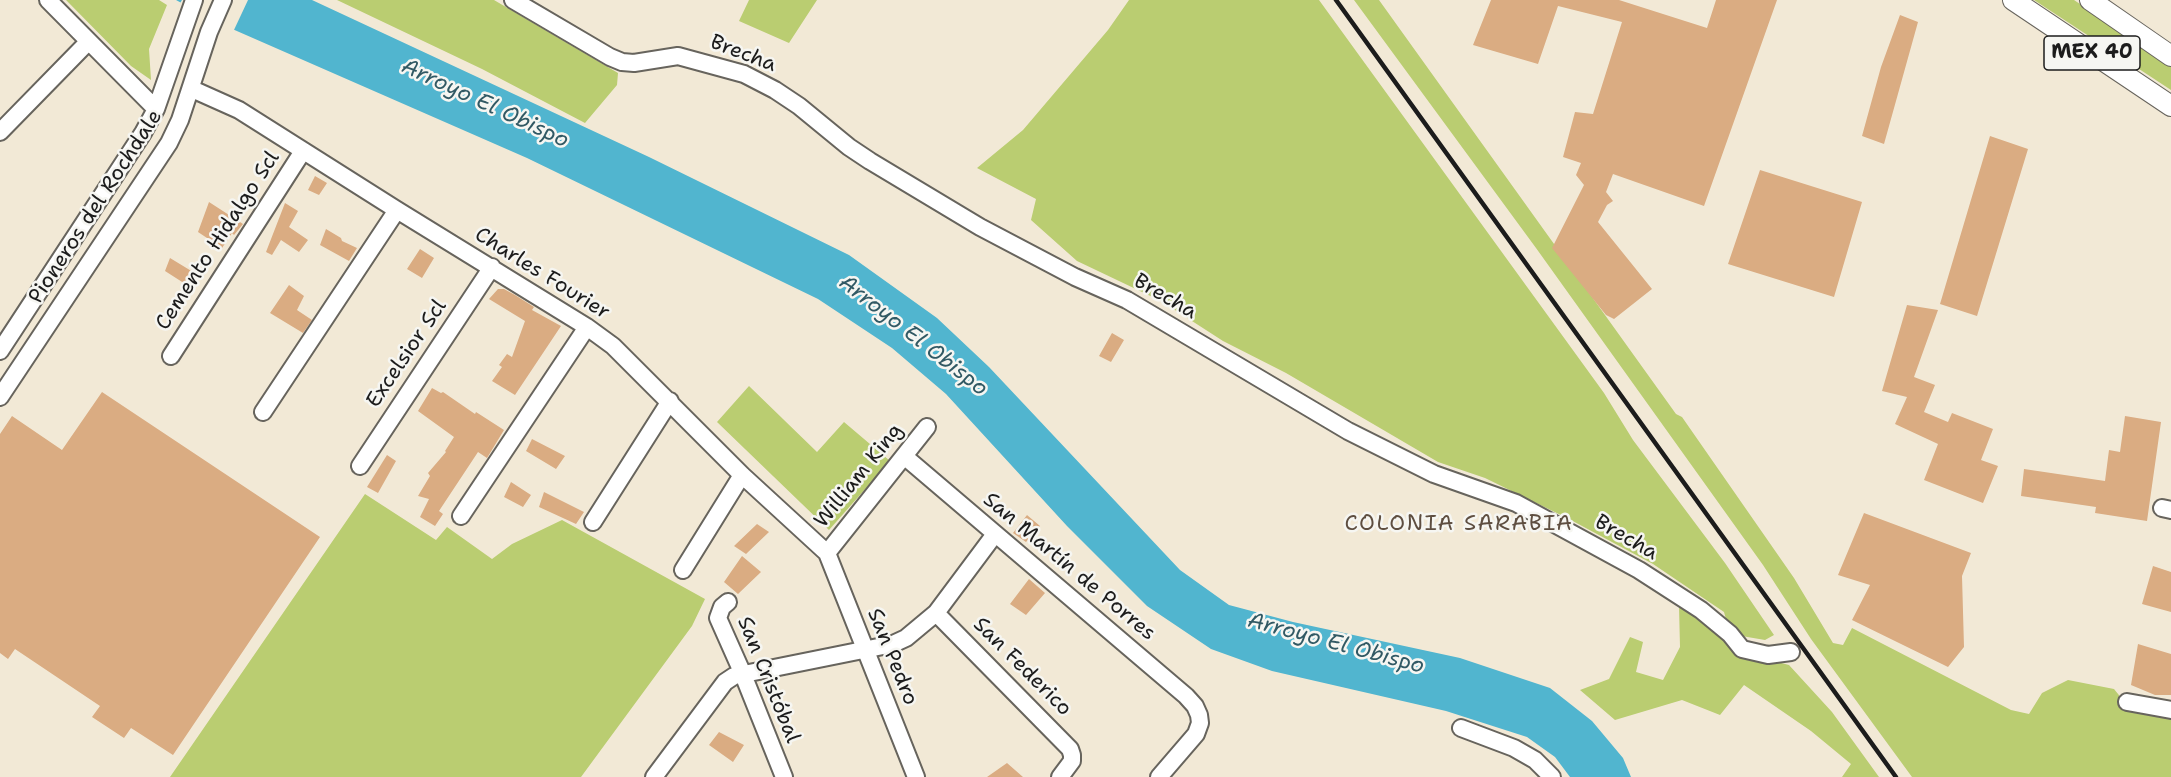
<!DOCTYPE html>
<html>
<head>
<meta charset="utf-8">
<style>
  body { margin:0 }
  canvas { display:block; background:#f2e9d6 }
</style>
</head>
<body>
<canvas width="2171" height="777"></canvas>
<script>
const context = document.querySelector('canvas').getContext('2d');
context.lineJoin = 'round';
function paint(path, color) {
  context.fillStyle = color;
  context.fill(path, 'evenodd');
}
function toPath(rows) {
  const path = new Path2D();
  for (const r of rows) {
    path.moveTo(r[0], r[1]);
    for (let i = 2; i < r.length; i += 2) path.lineTo(r[i], r[i + 1]);
  }
  return path;
}
function trace(path, color, width, dash) {
  context.strokeStyle = color;
  context.lineWidth = width;
  context.lineCap = dash ? 'butt' : 'round';
  context.setLineDash(dash || []);
  context.stroke(path);
}
function drawText(font, color, halo, rows, align = 'center') {
  context.font = font + ' "Shantell Sans",sans-serif';
  context.lineWidth = 5;
  context.setLineDash([]);
  context.textBaseline = 'middle';
  context.strokeStyle = halo;
  context.fillStyle = color;
  for (const [text, x, y, turn = 0] of rows) {
    context.save();
    context.translate(x, y);
    context.rotate((+turn || 0) * Math.PI / 180);
    context.textAlign = isNaN(turn) ? turn : align;
    if (halo) context.strokeText(text, 0, 0);
    context.fillText(text, 0, 0);
    context.restore();
  }
}
const green = toPath([
  [66,0,159,0,167,5,149,49,151,80,131,66],
  [337,0,494,0,618,73,617,85,585,123,482,69],
  [749,0,817,0,789,43,739,21],
  [1129,0,1319,0,1604,393,1633,440,1725,563,1774,635,1765,640,1730,634,1724,612,1653,564,1569,519,1485,478,1438,462,1286,373,1223,341,1161,301,1077,261,1031,220,1036,199,977,168,1023,130,1108,30],
  [1354,0,1379,0,1676,414,1682,417,1794,578,1833,643,1843,645,1852,628,2011,710,2029,714,2042,693,2068,680,2114,689,2131,710,2171,719,2171,777,1912,777,1811,639,1763,565,1536,248],
  [2034,0,2074,0,2171,65,2171,90],
  [749,386,817,452,844,422,890,461,829,530,717,422],
  [365,494,436,540,447,527,492,559,512,544,562,520,705,599,692,626,581,777,170,777],
  [1679,606,1711,625,1731,650,1789,665,1832,712,1879,777,1842,777,1851,764,1811,731,1744,685,1720,715,1682,700,1615,720,1580,690,1609,679,1630,637,1643,642,1636,672,1663,680,1680,647]
]);
const water = toPath([
  [176,0,312,0,649,157,849,255,937,318,989,367,1180,570,1229,605,1293,622,1460,658,1550,688,1592,721,1623,758,1631,777,1570,777,1555,757,1527,737,1446,711,1272,671,1211,649,1147,606,1067,526,946,394,892,348,818,299,527,158,214,21]
]);
const pier = toPath([
  [182,0,248,0,233,32,179,5]
]);
const building = toPath([
  [1491,0,1619,0,1707,28,1716,0,1777,0,1704,206,1613,174,1606,192,1613,201,1607,205,1598,222,1652,289,1614,319,1606,315,1552,248,1584,185,1576,175,1581,163,1563,157,1575,112,1593,114,1622,22,1558,6,1538,64,1473,45],
  [1900,15,1918,22,1884,144,1862,136,1881,67],
  [1990,136,2028,149,1977,316,1940,304],
  [1760,170,1862,202,1834,297,1728,264],
  [315,176,327,183,319,195,308,190],
  [209,202,243,224,234,235,232,233,222,248,198,232],
  [285,203,298,211,289,227,308,240,299,252,281,240,272,255,266,252],
  [326,229,341,238,342,241,357,248,349,261,320,245],
  [420,249,434,258,422,278,407,269],
  [170,258,193,272,197,277,190,287,165,271],
  [289,285,304,296,297,310,312,320,303,333,270,313],
  [498,289,504,289,515,295,534,307,532,310,561,326,515,395,492,381,502,367,499,365,507,354,512,357,525,321,489,299],
  [1907,305,1938,310,1914,377,1935,385,1924,412,1948,422,1952,413,1993,429,1981,460,1998,466,1983,503,1924,480,1938,444,1895,424,1907,397,1882,391],
  [1112,333,1124,340,1111,362,1099,356],
  [432,388,441,393,443,392,475,414,476,412,504,430,487,458,478,452,439,511,443,514,435,526,420,517,429,499,418,496,430,476,428,473,446,452,445,451,454,437,418,411],
  [102,392,320,537,173,755,131,728,124,738,92,717,100,706,15,649,8,659,0,653,0,434,12,416,62,450],
  [2125,416,2161,422,2147,521,2095,513,2096,507,2021,496,2024,469,2105,481,2109,450,2120,452],
  [532,439,565,456,556,469,526,451],
  [387,455,396,461,378,493,367,487],
  [511,482,531,495,523,507,504,497],
  [544,492,584,512,576,524,539,507],
  [1864,513,1971,553,1962,576,1964,647,1948,667,1852,620,1870,585,1838,575],
  [1027,515,1040,526,1026,542,1013,533],
  [757,524,769,532,746,554,734,546],
  [742,556,761,572,738,594,724,582],
  [2153,566,2171,572,2171,612,2142,604],
  [1029,579,1045,593,1026,615,1010,604],
  [2138,644,2171,654,2171,695,2155,695,2131,685],
  [719,732,744,745,733,762,709,745],
  [1007,763,1023,777,987,777]
]);
const minor = toPath([
  [48,0,156,109],
  [513,0,610,57,622,62,634,63,678,56,744,74,775,90,799,106,849,147,870,161,980,227,1075,277,1127,300,1348,431,1434,474,1516,503,1639,570,1701,610,1730,634,1742,649,1768,655,1791,652],
  [192,89,239,110,397,210,587,327,613,346,742,475,827,553,916,777],
  [0,132,88,42],
  [0,351,143,133,156,109,194,0],
  [171,356,303,151],
  [0,397,169,143,180,120,209,32,223,0],
  [263,412,397,210],
  [904,456,1186,696,1195,706,1199,715,1200,723,1196,734,1159,777],
  [360,466,492,267],
  [2162,508,2171,510],
  [461,516,587,327],
  [593,522,670,401],
  [827,553,927,427],
  [683,570,742,475],
  [728,602,722,607,718,618,742,672,784,777],
  [936,613,1070,749,1072,755,1072,761,1060,777],
  [2127,702,2171,710],
  [1461,728,1514,748,1535,760,1552,777],
  [654,777,725,682,734,676,893,644,906,638,936,613,995,534]
]);
const major = toPath([
  [2013,0,2171,106],
  [2090,0,2171,56]
]);
const rail = toPath([
  [1336,0,1896,777]
]);
const shields = [
  [2092,53,96]
];
const shieldNames = [
  ["MEX 40",2092,53]
];
const streetNames = [
  ["Brecha",743,54,21],
  ["Pioneros del Rochdale",96,207,-57],
  ["Cemento Hidalgo Scl",218,241,-57],
  ["Charles Fourier",542,274,32],
  ["Brecha",1165,297,30],
  ["Excelsior Scl",407,354,-56],
  ["William King",859,476,-51],
  ["Brecha",1626,538,30],
  ["San Martín de Porres",1069,567,40],
  ["San Pedro",892,657,68],
  ["San Federico",1022,667,45],
  ["San Cristóbal",768,680,68]
];
const waterNames = [
  ["Arroyo El Obispo",485,104,25],
  ["Arroyo El Obispo",913,336,38],
  ["Arroyo El Obispo",1336,644,15]
];
const neighbourhoodNames = [
  ["COLONIA SARABIA",1459,524]
];
paint(green, '#bacd71');
paint(water, '#51b5cf');
paint(pier, '#f2e9d6');
paint(building, '#daac82');
trace(minor, '#67645d', 20);
trace(major, '#67645d', 22);
trace(minor, '#fff', 16);
trace(major, '#fff', 20);
trace(rail, '#1c1c1c', 4.5);
for (const [x, y, w] of shields) {
  const box = new Path2D();
  box.roundRect(x - w / 2, y - 17, w, 34, 4.5);
  context.fillStyle = '#f6f6f2';
  context.fill(box);
  trace(box, '#1c1c1c', 1.5);
}
drawText('bold 20px', '#1c1c1c', null, shieldNames);
drawText('21px', '#1c1c1c', '#f6f6f2', streetNames);
drawText('italic 22px', '#315964', '#f6f6f2', waterNames);
context.letterSpacing = '1.5px';
drawText('22px', '#5e4e40', '#f6f6f2', neighbourhoodNames);
context.letterSpacing = '0px';
</script>
</body>
</html>
